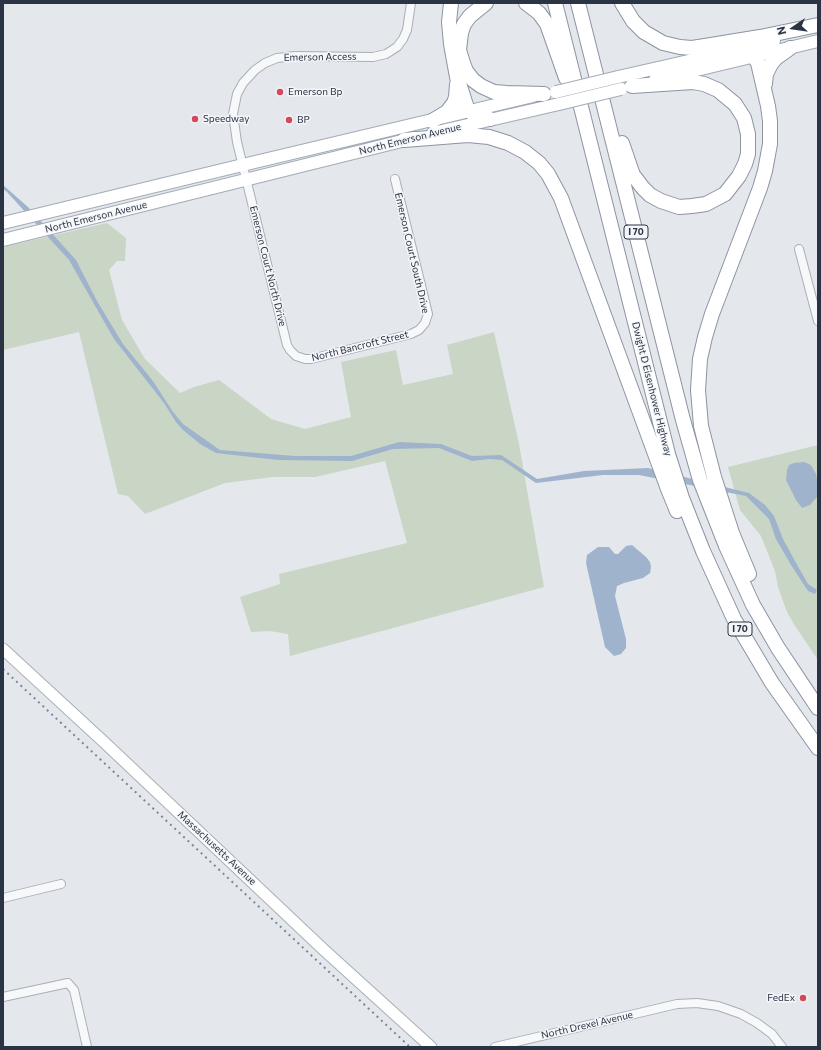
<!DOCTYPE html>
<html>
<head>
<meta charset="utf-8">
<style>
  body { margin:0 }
  #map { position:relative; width:821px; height:1050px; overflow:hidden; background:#e4e7ec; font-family:Commissioner,sans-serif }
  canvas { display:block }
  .frame { position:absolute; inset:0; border:4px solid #2b3445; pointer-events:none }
  .north { position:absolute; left:773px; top:8px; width:40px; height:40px; -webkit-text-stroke:3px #f4f6f9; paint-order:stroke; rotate:257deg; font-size:11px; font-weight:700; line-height:16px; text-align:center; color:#2b3445 }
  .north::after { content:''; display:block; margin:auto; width:14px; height:18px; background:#2b3445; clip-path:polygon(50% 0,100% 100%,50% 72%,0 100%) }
</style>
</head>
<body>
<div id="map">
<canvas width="821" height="1050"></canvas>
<div class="frame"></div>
<div class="north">N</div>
</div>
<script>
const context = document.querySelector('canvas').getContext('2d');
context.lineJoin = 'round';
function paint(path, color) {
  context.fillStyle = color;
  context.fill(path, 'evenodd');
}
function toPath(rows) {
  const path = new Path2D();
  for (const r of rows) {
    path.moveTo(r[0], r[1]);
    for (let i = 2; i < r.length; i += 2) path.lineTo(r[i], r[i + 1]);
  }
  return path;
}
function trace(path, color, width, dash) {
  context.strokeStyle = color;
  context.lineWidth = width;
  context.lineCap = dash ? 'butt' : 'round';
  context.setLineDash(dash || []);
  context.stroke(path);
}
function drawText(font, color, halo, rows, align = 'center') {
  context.font = font + ' Commissioner,sans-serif';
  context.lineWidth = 3;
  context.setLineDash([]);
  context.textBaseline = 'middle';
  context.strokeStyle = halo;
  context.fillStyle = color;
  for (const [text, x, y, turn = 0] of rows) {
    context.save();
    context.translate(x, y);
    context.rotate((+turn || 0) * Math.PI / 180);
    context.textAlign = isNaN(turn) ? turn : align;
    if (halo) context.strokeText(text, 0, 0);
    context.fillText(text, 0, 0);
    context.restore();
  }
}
const green = toPath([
  [107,223,126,238,125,261,117,261,109,270,122,320,145,359,180,393,194,387,219,380,271,419,305,429,351,417,341,362,396,350,403,385,453,374,447,345,494,332,519,444,544,587,290,656,288,634,270,631,251,632,240,597,280,584,279,574,407,543,385,461,315,477,273,477,225,483,145,514,128,496,118,494,79,332,3,350,3,247],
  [818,445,818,660,795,626,787,612,778,587,775,571,761,536,740,510,728,467]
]);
const water = toPath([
  [3,185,28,207,76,260,97,301,123,344,153,381,173,412,183,424,220,450,295,456,351,456,399,442,441,444,472,456,501,455,537,479,584,471,648,468,749,493,765,505,774,516,783,539,795,561,808,584,817,590,815,594,808,591,791,565,776,539,769,519,746,496,639,475,603,475,536,483,502,460,489,459,472,461,439,448,393,449,352,461,278,460,216,453,200,444,182,429,176,422,164,403,114,339,69,260,7,192,3,189],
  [804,462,811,465,816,474,818,485,817,497,810,505,802,508,796,500,786,480,787,470,789,465,794,463],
  [632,545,646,557,650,562,651,567,650,573,643,578,624,583,617,586,615,596,626,639,626,648,621,654,614,656,605,647,586,563,587,555,598,547,609,547,615,554,618,554,626,546]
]);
const minor = toPath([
  [395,179,428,314,425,323,419,330,411,334,311,359,305,359,296,356,290,350,287,345,237,142,233,114,237,94,243,83,255,70,265,63,277,58,295,56,373,57,386,54,397,47,403,39,407,30,411,3],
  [799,249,818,321],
  [3,898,61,884],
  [3,997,68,983,74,990,87,1047],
  [495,1047,677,1004,697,1003,718,1006,741,1014,757,1023,772,1034,782,1047]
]);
const secondary = toPath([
  [3,649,105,743,324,950,431,1047]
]);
const primary = toPath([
  [618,77,671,65,774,41],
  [655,80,818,41],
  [433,133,559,104],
  [3,223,255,162,533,96],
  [3,240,414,138]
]);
const motorway = toPath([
  [451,3,449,22,451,44,457,77,465,102,467,108,474,115,481,118,490,119],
  [486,3,470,16,464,24,461,33,459,50,463,63,466,71,473,80,481,86,494,92,507,93,544,94],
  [526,3,539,13,547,24,566,78],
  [555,3,668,454,682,498,703,551,734,619,772,683,818,748],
  [578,3,683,420,700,480,726,546,753,605,778,648,818,708],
  [622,3,633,21,644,32,663,43,680,47,692,48,705,46,760,37,818,25],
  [741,49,744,49,751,52,758,63,768,106,770,121,770,144,765,171,760,188,712,314,705,337,700,359,698,390,701,426,714,477,732,533,749,574],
  [765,84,766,74,771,64,776,58,790,48],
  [432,121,447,112,454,103,456,97,457,84],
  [404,140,468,135,489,137,508,143,525,152,539,163,548,174,561,198,668,489,677,511],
  [622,143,633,175,643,188,650,195,661,201,679,207,692,206,706,204,725,194,739,176,745,164,748,154,748,134,744,118,735,104,718,90,704,84,693,82,632,86]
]);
const rail = toPath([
  [3,669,410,1047]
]);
const primaryBridge = toPath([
  [556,92,618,77],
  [559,104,621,89]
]);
const markers = [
  [280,92,4,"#d1495b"],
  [195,119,4,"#d1495b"],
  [289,120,4,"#d1495b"],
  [803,998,4,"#d1495b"]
];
const shields = [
  [636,232,24],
  [740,629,24]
];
const shieldNames = [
  ["I 70",636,232],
  ["I 70",740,629]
];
const streetNames = [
  ["Emerson Access",320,57,-1],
  ["North Emerson Avenue",410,139,-14],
  ["North Emerson Avenue",96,217,-14],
  ["Emerson Court South Drive",412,253,77],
  ["Emerson Court North Drive",268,266,76],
  ["North Bancroft Street",360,346,-14],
  ["Dwight D Eisenhower Highway",652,389,76],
  ["Massachusetts Avenue",217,848,43],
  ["North Drexel Avenue",587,1025,-13]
];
const poiNames = [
  ["Emerson Bp",288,92],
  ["Speedway",203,119],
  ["BP",297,120],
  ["FedEx",795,998,"right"]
];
paint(green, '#c9d6c5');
paint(water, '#9fb4cc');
trace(minor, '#a9aeb7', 10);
trace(secondary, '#a9aeb7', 13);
trace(primary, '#a3abb8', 14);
trace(motorway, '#8b94a3', 16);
trace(minor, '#f7f8fa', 8);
trace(secondary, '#fff', 11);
trace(primary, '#fff', 12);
trace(motorway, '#fff', 14);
trace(rail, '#7d8696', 2, [2, 4]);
trace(primaryBridge, '#a3abb8', 14, []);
trace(primaryBridge, '#fff', 12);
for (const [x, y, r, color] of markers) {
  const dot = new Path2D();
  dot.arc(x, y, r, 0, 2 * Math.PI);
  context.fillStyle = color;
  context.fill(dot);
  trace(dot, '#f4f6f9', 1.5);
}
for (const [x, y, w] of shields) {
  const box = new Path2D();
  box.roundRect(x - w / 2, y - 7, w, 14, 3);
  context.fillStyle = '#f4f6f9';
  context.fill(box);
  trace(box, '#2b3445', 1);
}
drawText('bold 9px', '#2b3445', null, shieldNames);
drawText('10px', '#2b3445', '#f4f6f9', streetNames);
drawText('10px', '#2b3445', '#f4f6f9', poiNames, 'left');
</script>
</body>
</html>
